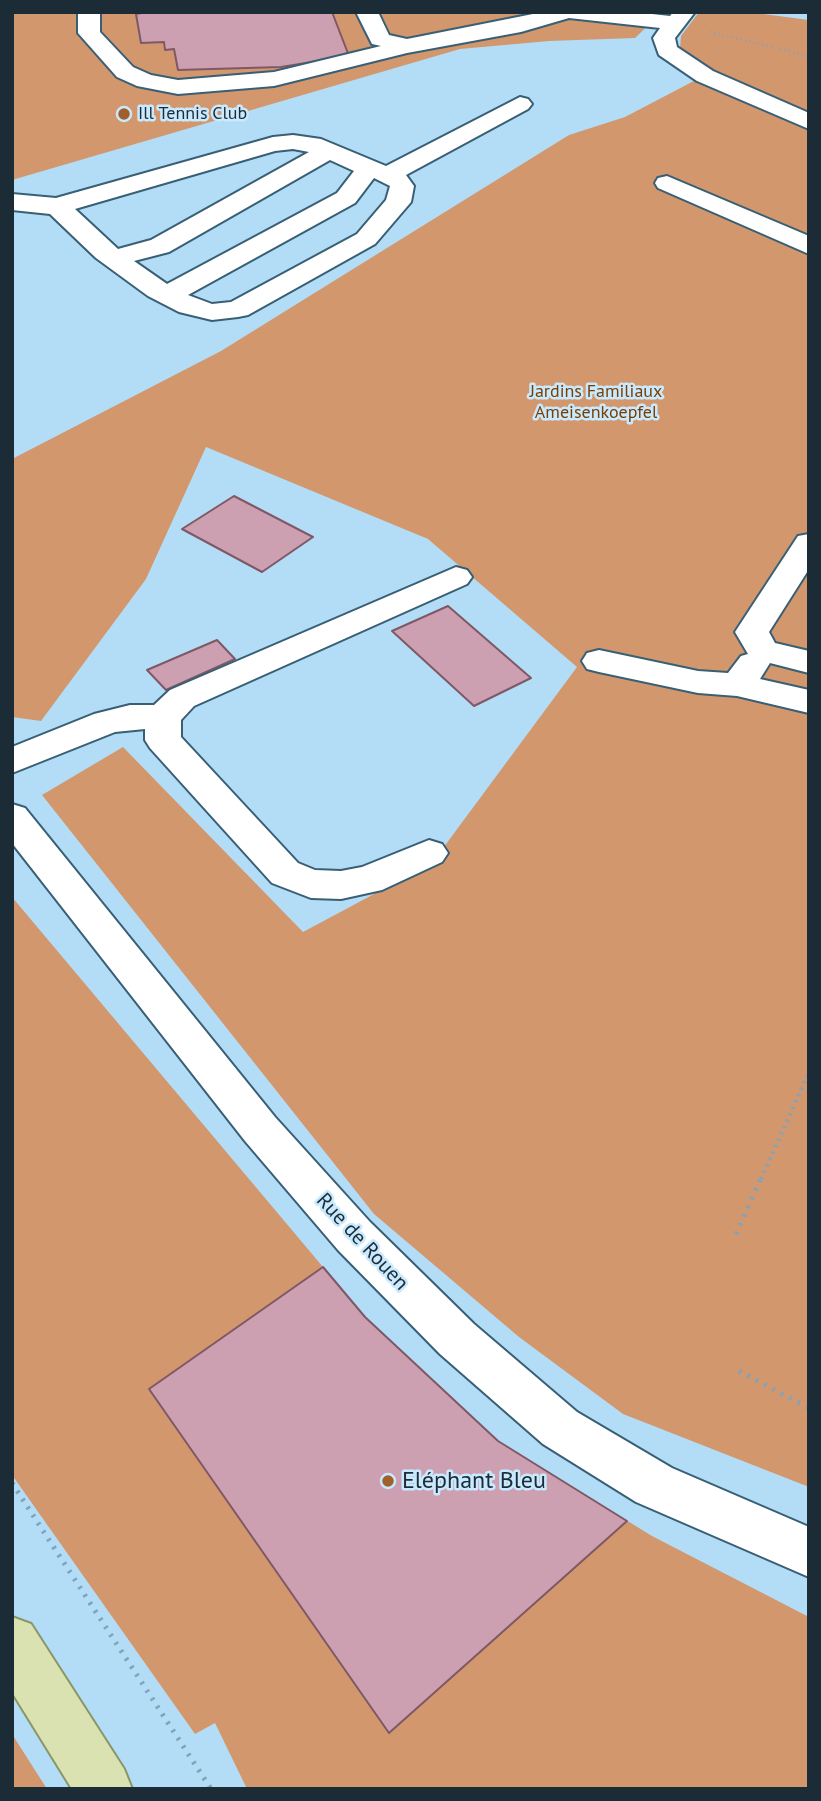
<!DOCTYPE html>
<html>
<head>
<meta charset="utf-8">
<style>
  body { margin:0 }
  #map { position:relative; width:821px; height:1801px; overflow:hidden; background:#b3ddf7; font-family:"PT Sans",sans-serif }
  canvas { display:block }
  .frame { position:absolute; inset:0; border:14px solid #1c2c36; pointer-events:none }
</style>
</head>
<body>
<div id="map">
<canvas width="821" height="1801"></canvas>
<div class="frame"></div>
</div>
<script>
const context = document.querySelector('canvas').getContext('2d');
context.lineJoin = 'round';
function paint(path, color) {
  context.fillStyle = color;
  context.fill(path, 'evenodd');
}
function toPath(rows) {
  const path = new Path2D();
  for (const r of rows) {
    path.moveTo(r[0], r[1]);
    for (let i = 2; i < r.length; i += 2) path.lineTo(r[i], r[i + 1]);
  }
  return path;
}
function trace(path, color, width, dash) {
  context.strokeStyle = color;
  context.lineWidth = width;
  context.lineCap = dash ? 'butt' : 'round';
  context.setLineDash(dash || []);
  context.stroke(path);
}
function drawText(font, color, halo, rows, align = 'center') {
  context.font = font + ' "PT Sans",sans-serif';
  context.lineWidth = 5;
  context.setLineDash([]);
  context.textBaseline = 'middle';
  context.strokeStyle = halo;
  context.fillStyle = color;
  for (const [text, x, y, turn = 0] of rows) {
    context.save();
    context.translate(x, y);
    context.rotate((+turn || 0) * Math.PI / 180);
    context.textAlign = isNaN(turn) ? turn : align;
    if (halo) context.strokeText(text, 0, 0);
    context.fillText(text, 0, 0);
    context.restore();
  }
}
const green = toPath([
  [12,12,662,12,635,38,549,41,460,49,12,180],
  [699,12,748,12,809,20,809,1487,623,1414,519,1337,374,1214,42,795,123,747,303,932,432,863,577,667,428,539,206,447,146,579,41,721,12,717,12,459,221,351,569,135,625,117,711,72,680,49,681,36],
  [12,897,365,1317,498,1441,652,1536,809,1617,809,1789,247,1789,215,1723,195,1734,12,1475],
  [12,1734,47,1789,12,1789]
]);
const building = toPath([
  [147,12,332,12,349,56,281,67,178,70,174,49,165,50,164,42,141,43,136,14,147,12],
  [234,496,313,537,262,572,182,529,234,496],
  [448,606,531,678,474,706,392,631,448,606],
  [217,640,235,659,166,690,147,670,217,640],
  [323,1267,365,1317,498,1441,627,1521,389,1733,149,1389,323,1267]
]);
const pathFar2 = toPath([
  [710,32,809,56]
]);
const pathFar1 = toPath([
  [761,1179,809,1072]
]);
const path = toPath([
  [736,1234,761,1178],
  [739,1371,809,1408],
  [12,1483,211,1789]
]);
const minor = toPath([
  [78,12,100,12,100,32,133,67,151,75,178,80,274,72,381,46,372,44,356,12,378,12,389,35,407,39,543,12,634,12,670,16,673,12,695,12,675,38,677,47,713,71,809,113,809,129,697,81,659,55,653,38,660,28,569,18,521,32,407,53,274,86,178,94,137,86,117,77,78,33,78,12],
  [520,97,528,99,532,104,528,109,406,175,414,186,411,202,375,244,248,315,238,317,212,320,179,312,148,296,96,258,50,214,12,210,12,194,56,198,273,137,293,135,321,139,386,166,520,97],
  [293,149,309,152,151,240,118,249,75,209,275,151,293,149],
  [330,160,354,171,337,193,167,284,134,261,169,252,330,160],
  [374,178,390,186,386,200,357,234,231,302,212,304,188,295,355,203,374,178],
  [667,176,809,236,809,254,658,188,655,183,658,178,667,176],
  [809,534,809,569,769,632,775,643,809,651,809,673,770,663,760,679,809,690,809,713,737,696,698,693,599,672,587,669,582,661,587,653,599,650,698,671,728,673,741,656,748,654,735,632,798,536,809,534],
  [456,567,467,570,472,577,467,584,194,706,181,720,181,737,298,863,315,870,341,871,362,867,429,840,442,844,448,853,442,862,382,890,341,899,311,898,272,883,150,748,145,740,145,729,115,732,12,773,12,747,94,714,130,705,154,705,170,690,456,567],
  [12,804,25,808,275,1117,370,1222,474,1324,577,1412,672,1468,809,1527,809,1577,636,1502,543,1444,440,1354,338,1250,245,1141,12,843,12,804]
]);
const major = toPath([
  [12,1617,31,1624,124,1769,132,1789,72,1789,12,1692,12,1617]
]);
const markers = [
  [124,114,7,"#a15f2c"],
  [388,1481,7,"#a15f2c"]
];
const farPoinames = [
  ["Ill Tennis Club",138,114]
];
const farParknames = [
  ["Jardins Familiaux",596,392],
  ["Ameisenkoepfel",596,413]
];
const streetNames = [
  ["Rue de Rouen",362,1242,47]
];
const nearPoinames = [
  ["Eléphant Bleu",402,1481]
];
paint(green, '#d3976d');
paint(building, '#cca0b0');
trace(building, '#7f5866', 2);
trace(minor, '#395f75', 4);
trace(major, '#899665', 4);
trace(pathFar2, '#82a3b8', 2.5, [1, 3.5]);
trace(pathFar1, '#82a3b8', 4.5, [2, 5]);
trace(path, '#82a3b8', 5, [2.5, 7]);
paint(minor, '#fff');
paint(major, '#dbe2b2');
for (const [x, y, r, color] of markers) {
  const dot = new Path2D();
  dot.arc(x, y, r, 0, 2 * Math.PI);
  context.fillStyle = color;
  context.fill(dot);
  trace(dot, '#c8e9fe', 2.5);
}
drawText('18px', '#1c2c36', '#c8e9fe', farPoinames, 'left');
drawText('18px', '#7a3d00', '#c8e9fe', farParknames);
drawText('21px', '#1c2c36', '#c8e9fe', streetNames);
drawText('24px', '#1c2c36', '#c8e9fe', nearPoinames, 'left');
</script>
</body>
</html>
